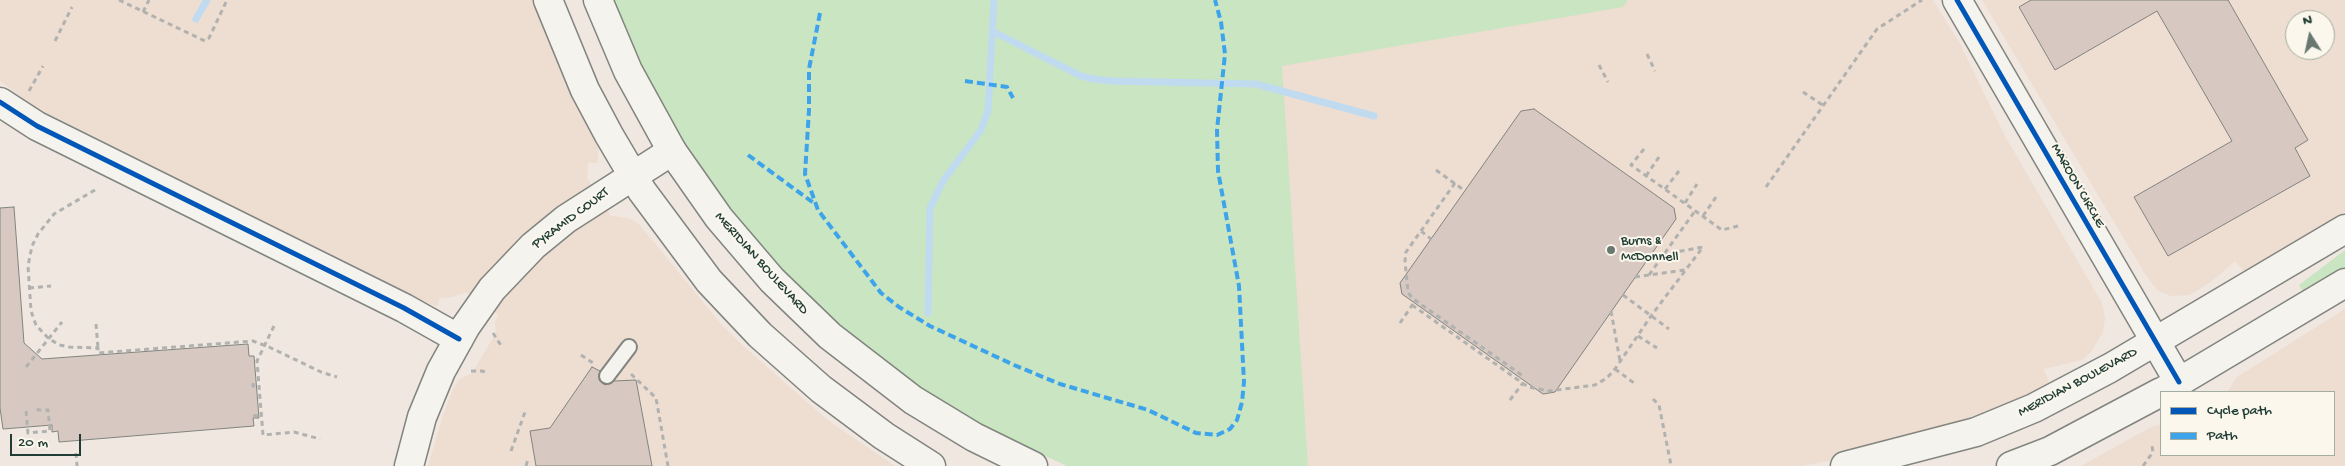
<!DOCTYPE html>
<html>
<head>
<meta charset="utf-8">
<style>
  body { margin:0 }
  #map { position:relative; width:2345px; height:466px; overflow:hidden; background:#efe7e0; font-family:"Gochi Hand",sans-serif }
  canvas { display:block }
  .legend { position:absolute; left:2160px; top:391px; width:175px; height:65px; box-sizing:border-box; background:#fbf7ec; border:1px solid #a3ada2; margin:0; padding:6px 9px; list-style:none; font-size:15px; color:#1f3d34 }
  .legend li { display:flex; align-items:center; gap:10px; height:25px }
  .legend b { width:25px; border:1px solid #a3ada2 }
  .north { position:absolute; left:2285px; top:10px; width:50px; height:50px; box-sizing:border-box; background:#fbf7ec; border:1px solid #a3ada2; border-radius:50%; rotate:350deg; font-size:14px; font-weight:700; line-height:20px; text-align:center; color:#1f3d34 }
  .north::after { content:''; display:block; margin:auto; width:18px; height:22px; background:#687870; clip-path:polygon(50% 0,100% 100%,50% 72%,0 100%) }
  .scale { position:absolute; left:10px; top:434px; width:71px; height:22px; box-sizing:border-box; border:2px solid #1f3d34; border-top:0; padding-left:6px; font-size:15px; line-height:18px; white-space:nowrap; color:#1f3d34; -webkit-text-stroke:4px #fbf7ec; paint-order:stroke }
</style>
</head>
<body>
<div id="map">
<canvas width="2345" height="466"></canvas>
<ul class="legend">
<li><b style="height:6px;background:#0057b8"></b>Cycle path</li>
<li><b style="height:6px;background:#3da4eb"></b>Path</li>
</ul>
<div class="north">N</div>
<div class="scale">20 m</div>
</div>
<script>
const context = document.querySelector('canvas').getContext('2d');
context.lineJoin = 'round';
function paint(path, color) {
  context.fillStyle = color;
  context.fill(path, 'evenodd');
}
function toPath(rows) {
  const path = new Path2D();
  for (const r of rows) {
    path.moveTo(r[0], r[1]);
    for (let i = 2; i < r.length; i += 2) path.lineTo(r[i], r[i + 1]);
  }
  return path;
}
function trace(path, color, width, dash) {
  context.strokeStyle = color;
  context.lineWidth = width;
  context.lineCap = dash ? 'butt' : 'round';
  context.setLineDash(dash || []);
  context.stroke(path);
}
function drawText(font, color, halo, rows, align = 'center') {
  context.font = font + ' "Gochi Hand",sans-serif';
  context.lineWidth = 4;
  context.setLineDash([]);
  context.textBaseline = 'middle';
  context.strokeStyle = halo;
  context.fillStyle = color;
  for (const [text, x, y, turn = 0] of rows) {
    context.save();
    context.translate(x, y);
    context.rotate((+turn || 0) * Math.PI / 180);
    context.textAlign = isNaN(turn) ? turn : align;
    if (halo) context.strokeText(text, 0, 0);
    context.fillText(text, 0, 0);
    context.restore();
  }
}
const built = toPath([
  [0,0,532,0,554,55,598,148,598,163,588,163,587,178,611,216,628,218,639,224,721,324,740,343,826,419,895,466,428,466,443,415,453,389,460,379,472,373,496,333,495,323,498,314,466,292,453,297,439,298,438,306,427,303,35,107,0,81],
  [1276,0,1933,0,1959,42,2005,136,2102,303,2105,318,2103,332,2091,352,2082,360,2044,369,2049,383,2031,393,1954,425,1838,459,1801,466,1308,466],
  [1982,0,2345,0,2345,212,2244,271,2235,261,2212,281,2190,295,2171,296,2158,291,2145,274],
  [2295,20,2325,20,2325,50,2295,50],
  [2345,309,2345,466,2081,466,2153,426,2161,425,2161,455,2334,455,2334,392,2227,392,2237,377]
]);
const green = toPath([
  [612,0,1628,0,1623,7,1282,66,1308,466,1067,466,1000,435,921,389,900,375,832,320,792,282,724,204,682,141,651,86],
  [2345,250,2345,268,2303,292,2299,285]
]);
const stream = toPath([
  [196,19,207,0],
  [992,31,1081,76,1094,79,1112,81,1256,84,1374,116],
  [928,313,930,208,943,181,981,130,988,111,994,0]
]);
const building = toPath([
  [2031,0,2228,0,2308,140,2295,148,2310,176,2168,256,2134,197,2232,141,2157,11,2055,70,2019,7,2031,0],
  [1534,109,1674,208,1676,219,1555,392,1543,394,1402,294,1400,283,1521,111,1534,109],
  [14,207,24,343,42,359,248,344,249,356,254,356,259,418,253,418,254,426,59,442,58,431,52,432,52,425,3,429,0,408,0,208,14,207],
  [592,367,600,371,599,380,605,385,614,381,636,380,652,466,536,466,530,431,550,428,592,367]
]);
const path = toPath([
  [119,0,205,41,209,38,227,0],
  [143,12,149,0],
  [55,41,72,7],
  [1647,54,1655,71],
  [1599,65,1608,82],
  [29,91,43,66],
  [1803,92,1824,106],
  [1644,149,1631,165,1722,230,1738,226],
  [1436,170,1465,191],
  [1646,176,1659,157],
  [1455,183,1406,252,1405,261,1408,292,1412,298,1523,376],
  [1766,187,1877,29,1922,0],
  [1665,189,1679,171],
  [95,190,54,214,38,234,32,246,28,266,31,311,36,325,49,339,60,345,69,347,98,348,98,353,253,341,269,347,321,372,337,377],
  [1685,203,1697,184],
  [1703,216,1716,197],
  [1421,231,1431,239],
  [1649,275,1695,211],
  [1635,277,1685,270],
  [29,288,51,286],
  [1623,295,1669,329],
  [1412,305,1528,387,1549,391,1595,385,1607,378,1615,369,1651,316,1703,247,1665,254],
  [1611,311,1620,361],
  [1400,323,1415,301],
  [96,324,98,348],
  [274,326,257,361,263,435,294,432,320,439],
  [493,333,502,347],
  [1638,336,1657,348],
  [581,355,593,363],
  [26,367,62,322],
  [1615,369,1634,383],
  [471,371,482,371,488,373],
  [631,374,656,398,668,466],
  [253,383,253,386,259,386],
  [1653,399,1659,405,1671,465],
  [1510,400,1523,383],
  [26,411,28,433,50,431,48,410,38,410,38,406],
  [253,416,262,415],
  [511,451,525,412],
  [76,453,77,466],
  [526,466,528,459],
  [2143,466,2153,452,2152,446]
]);
const service = toPath([
  [607,376,629,347]
]);
const minor = toPath([
  [0,102,37,126,404,308,459,339],
  [409,466,422,417,441,371,466,326,492,289,533,246,566,219,672,151]
]);
const tertiary = toPath([
  [1957,0,2179,382]
]);
const secondary = toPath([
  [548,0,585,90,609,135,642,191,709,281,760,335,821,389,884,436,931,466],
  [598,0,628,71,672,151,719,218,772,280,830,336,913,400,974,437,1033,466],
  [2162,392,2345,283],
  [1845,466,1976,432,2034,408,2110,368,2345,229],
  [2011,466,2050,451,2161,392]
]);
const quiet = toPath([
  [820,13,809,69,809,110,805,174,818,210,881,293,899,307,930,326,1014,365,1060,384,1148,410,1196,433,1217,435,1230,429,1237,420,1242,402,1244,382,1239,286,1218,171,1217,130,1225,54,1221,22,1215,0],
  [965,81,1007,87,1013,98],
  [748,155,815,204]
]);
const cycleway = toPath([
  [1957,0,2179,382],
  [0,102,37,126,404,308,459,339]
]);
const markers = [
  [1611,250,5,"#687870"]
];
const streetNames = [
  ["MAROON CIRCLE",2077,186,60],
  ["PYRAMID COURT",571,219,-37],
  ["MERIDIAN BOULEVARD",761,264,48],
  ["MERIDIAN BOULEVARD",2078,383,-28]
];
const poiNames = [
  ["Burns &",1621,242],
  ["McDonnell",1621,258]
];
paint(built, '#eeddd1');
paint(green, '#cae5c1');
trace(stream, '#c0dbf0', 7);
paint(building, '#d7c9c2');
trace(building, '#82847f', 1);
trace(service, '#82847f', 18);
trace(minor, '#82847f', 31);
trace(tertiary, '#82847f', 31);
trace(secondary, '#82847f', 31);
trace(path, '#b1b2af', 3, [5, 4]);
trace(service, '#f5f3ee', 14);
trace(minor, '#f5f3ee', 28);
trace(tertiary, '#f5f3ee', 28);
trace(secondary, '#f5f3ee', 28);
trace(quiet, '#3da4eb', 4, [8, 4]);
trace(cycleway, '#0057b8', 5);
for (const [x, y, r, color] of markers) {
  const dot = new Path2D();
  dot.arc(x, y, r, 0, 2 * Math.PI);
  context.fillStyle = color;
  context.fill(dot);
  trace(dot, '#fbf7ec', 2);
}
drawText('14px', '#1f3d34', '#fbf7ec', streetNames);
drawText('14px', '#1f3d34', '#fbf7ec', poiNames, 'left');
</script>
</body>
</html>
